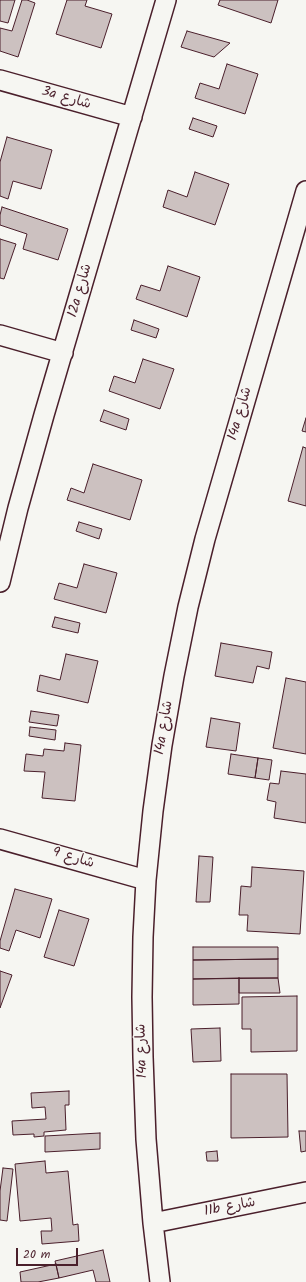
<!DOCTYPE html>
<html>
<head>
<meta charset="utf-8">
<style>
  body { margin:0 }
  #map { position:relative; width:306px; height:1282px; overflow:hidden; background:#f6f6f2; font-family:Kalam,sans-serif }
  canvas { display:block }
  .scale { position:absolute; left:16px; top:1248px; width:62px; height:18px; box-sizing:border-box; border:2px solid #4a1f2b; border-top:0; padding-left:5px; font-size:12px; line-height:14px; white-space:nowrap; color:#4a1f2b; -webkit-text-stroke:3px #f6f6f2; paint-order:stroke }
</style>
</head>
<body>
<div id="map">
<canvas width="306" height="1282"></canvas>
<div class="scale">20 m</div>
</div>
<script>
const context = document.querySelector('canvas').getContext('2d');
context.lineJoin = 'round';
function paint(path, color) {
  context.fillStyle = color;
  context.fill(path, 'evenodd');
}
function toPath(rows) {
  const path = new Path2D();
  for (const r of rows) {
    path.moveTo(r[0], r[1]);
    for (let i = 2; i < r.length; i += 2) path.lineTo(r[i], r[i + 1]);
  }
  return path;
}
function trace(path, color, width, dash) {
  context.strokeStyle = color;
  context.lineWidth = width;
  context.lineCap = dash ? 'butt' : 'round';
  context.setLineDash(dash || []);
  context.stroke(path);
}
function drawText(font, color, halo, rows, align = 'center') {
  context.font = font + ' Kalam,"Playpen Sans Arabic",sans-serif';
  context.lineWidth = 3;
  context.setLineDash([]);
  context.textBaseline = 'middle';
  context.strokeStyle = halo;
  context.fillStyle = color;
  for (const [text, x, y, turn = 0] of rows) {
    context.save();
    context.translate(x, y);
    context.rotate((+turn || 0) * Math.PI / 180);
    context.textAlign = isNaN(turn) ? turn : align;
    if (halo) context.strokeText(text, 0, 0);
    context.fillText(text, 0, 0);
    context.restore();
  }
}
const building = toPath([
  [0,0,15,0,8,23,0,21,0,0],
  [22,0,27,0,35,3,18,57,0,51,0,28,12,31,22,0],
  [67,0,87,0,85,6,112,14,101,48,56,34,67,0],
  [220,0,278,0,271,23,218,5,220,0],
  [187,31,230,43,214,57,181,47,187,31],
  [227,64,258,74,245,114,195,98,200,83,219,89,227,64],
  [193,118,217,126,213,137,189,129,193,118],
  [7,137,52,150,41,189,13,181,8,199,0,196,0,162,7,137],
  [195,172,229,184,215,225,163,207,168,190,187,197,195,172],
  [2,207,68,229,58,260,23,249,27,234,0,225,0,215,2,207],
  [0,239,16,244,4,279,0,278,0,239],
  [168,266,200,277,187,317,136,299,141,285,160,291,168,266],
  [134,320,159,329,156,338,131,330,134,320],
  [143,359,174,369,160,409,109,391,114,376,135,383,143,359],
  [104,410,129,419,126,430,100,421,104,410],
  [306,418,306,432,302,431,306,418],
  [303,447,306,448,306,506,288,501,303,447],
  [93,464,142,480,130,520,67,500,71,488,84,493,93,464],
  [79,522,102,529,99,539,76,531,79,522],
  [84,564,117,573,106,613,54,599,59,583,77,588,84,564],
  [55,617,80,623,78,633,52,627,55,617],
  [221,643,272,652,269,669,257,666,253,683,215,676,221,643],
  [66,654,98,661,88,703,37,691,40,675,60,680,66,654],
  [286,678,306,682,306,754,273,748,286,678],
  [31,711,59,715,57,726,29,722,31,711],
  [211,718,240,723,236,751,206,747,211,718],
  [30,727,56,730,55,740,29,736,30,727],
  [65,743,81,745,75,801,42,798,45,772,24,771,26,754,43,756,44,749,64,751,65,743],
  [231,754,258,758,255,778,228,774,231,754],
  [258,758,272,760,269,780,255,778,258,758],
  [281,771,306,774,306,823,274,818,276,802,267,800,270,783,279,784,281,771],
  [199,856,213,857,210,902,196,902,199,856],
  [252,867,304,871,300,934,247,931,248,915,239,915,241,886,251,887,252,867],
  [15,889,52,899,40,938,16,930,9,951,0,948,0,941,15,889],
  [59,910,89,919,74,966,44,957,59,910],
  [193,947,278,947,278,959,193,960,193,947],
  [278,959,278,978,193,979,193,960,278,959],
  [0,971,12,975,0,1008,0,971],
  [239,978,278,978,280,993,239,993,239,978],
  [239,978,239,1004,193,1005,193,979,239,978],
  [297,996,297,1051,251,1052,251,1029,242,1029,242,997,297,996],
  [220,1028,221,1061,193,1062,191,1029,220,1028],
  [231,1074,287,1074,288,1137,231,1138,231,1074],
  [69,1091,69,1105,65,1105,66,1130,44,1132,44,1136,34,1137,34,1134,13,1135,12,1121,46,1119,45,1107,32,1108,31,1093,69,1091],
  [299,1131,306,1131,306,1151,301,1152,299,1131],
  [100,1133,100,1149,45,1152,45,1136,100,1133],
  [217,1151,218,1161,207,1161,206,1152,217,1151],
  [45,1161,46,1173,68,1171,73,1225,78,1224,79,1241,42,1244,41,1231,52,1231,51,1218,20,1221,15,1164,45,1161],
  [3,1168,13,1169,7,1221,0,1220,0,1191,3,1168],
  [103,1250,110,1282,96,1282,93,1270,59,1278,55,1261,103,1250],
  [56,1264,59,1278,38,1282,21,1282,20,1272,56,1264]
]);
const street = toPath([
  [0,80,132,117],
  [0,335,63,353],
  [0,582,18,508,44,415,166,0],
  [0,839,146,880],
  [153,1223,306,1192],
  [160,1282,153,1223,146,1139,143,1057,142,997,143,937,146,880,153,811,162,745,174,676,188,607,205,539,306,191]
]);
const streetNames = [
  ["3a شارع",66,99,16],
  ["12a شارع",81,291,-74],
  ["14a شارع",241,414,-74],
  ["14a شارع",165,728,-81],
  ["شارع 9",73,859,16],
  ["14a شارع",143,1051,-92],
  ["11b شارع",230,1208,-11]
];
paint(building, '#ccc1c0');
trace(building, '#4a1f2b', 1);
trace(street, '#4a1f2b', 22);
trace(street, '#f6f6f2', 19);
drawText('14px', '#4a1f2b', '#f6f6f2', streetNames);
</script>
</body>
</html>
